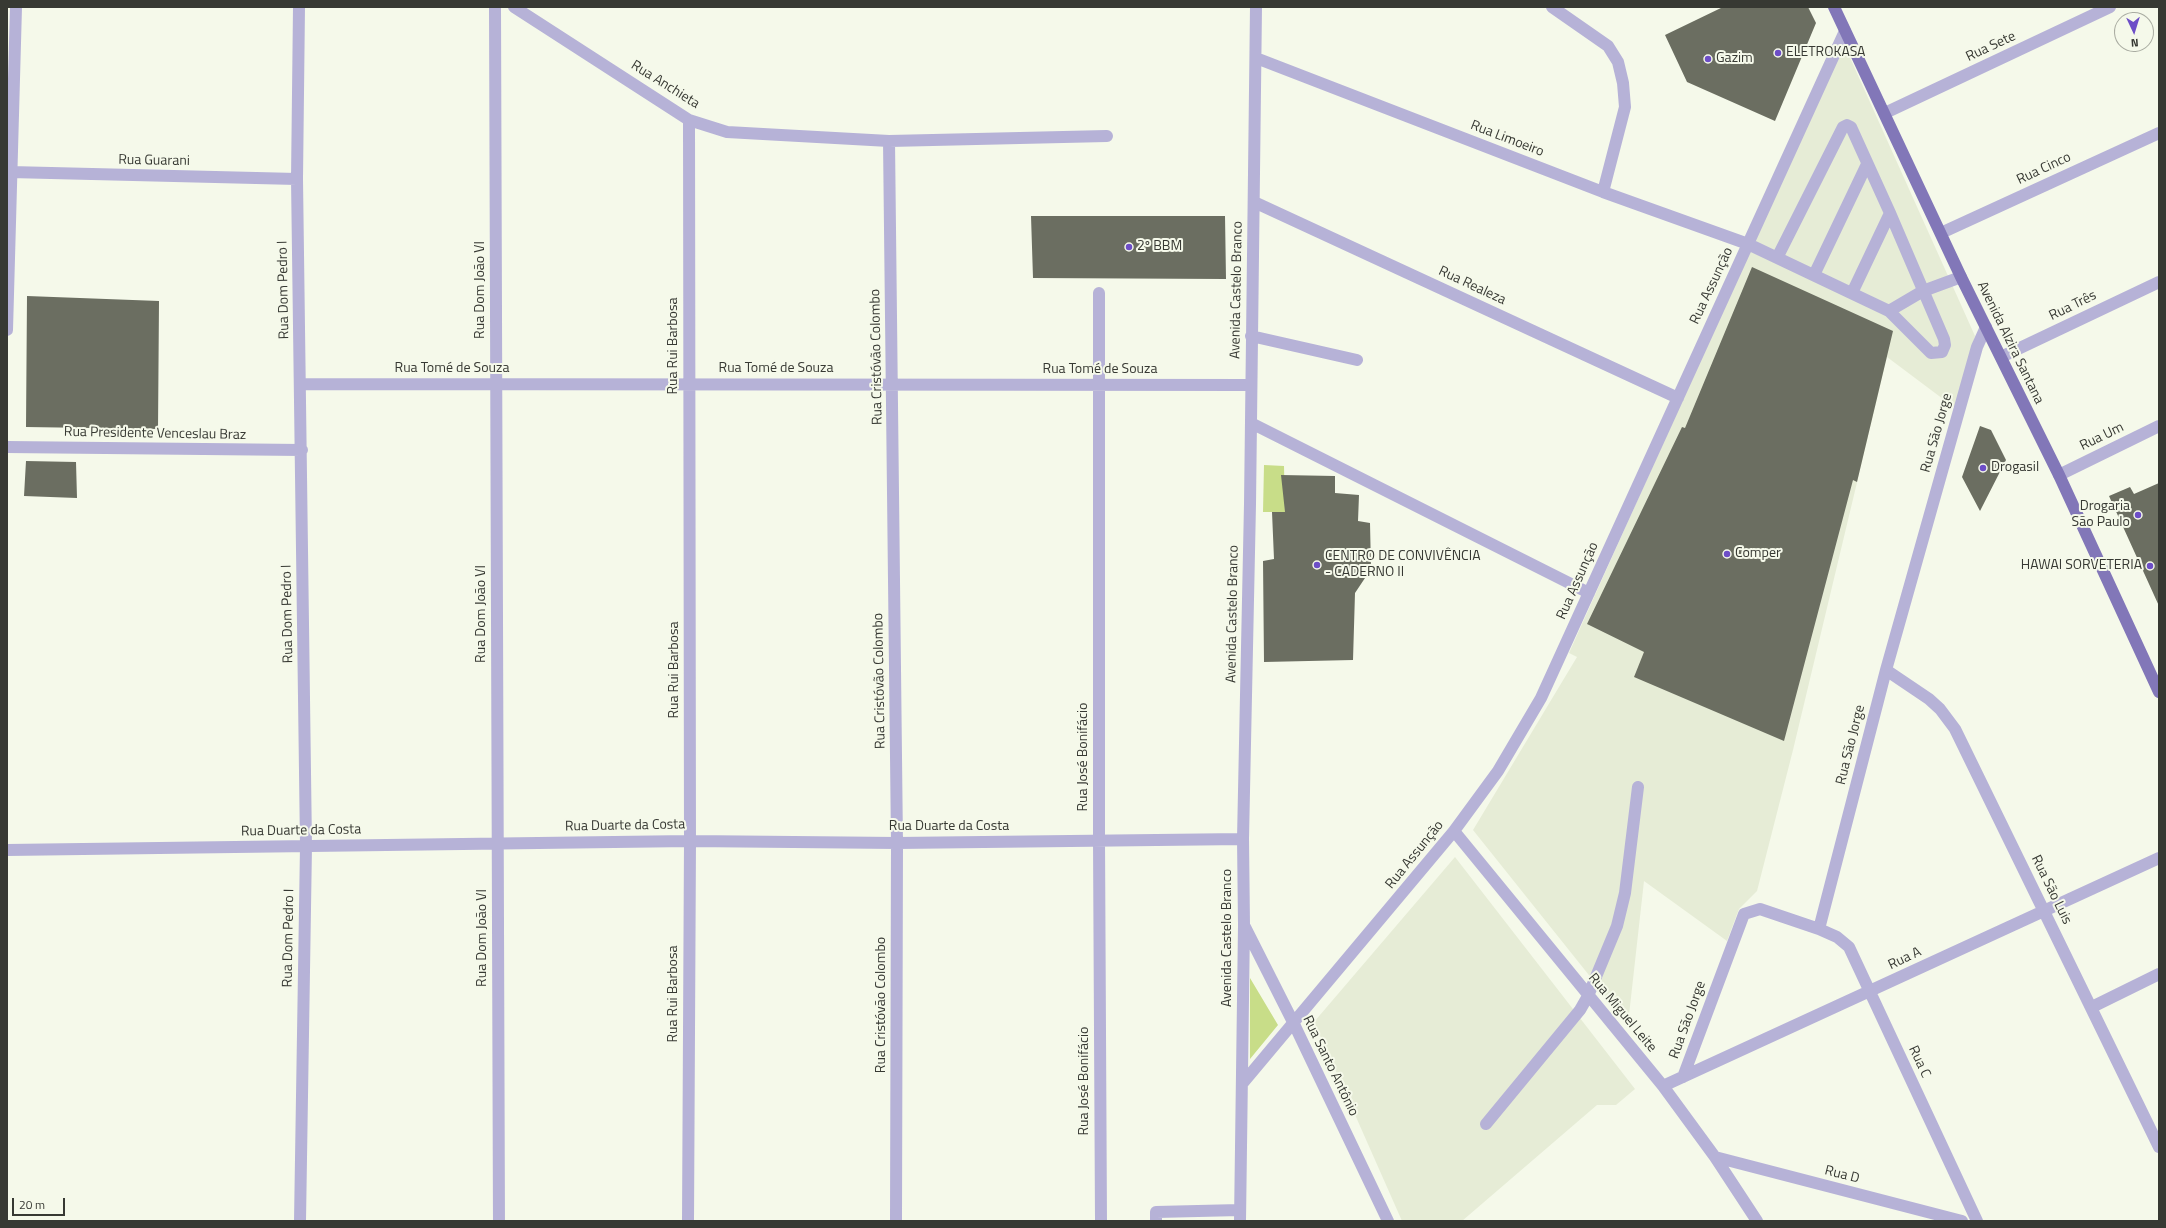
<!DOCTYPE html>
<html>
<head>
<meta charset="utf-8">
<style>
  body { margin:0 }
  #map { position:relative; width:2166px; height:1228px; overflow:hidden; background:#f5f9ea; font-family:"Titillium Web",sans-serif }
  canvas { display:block }
  .frame { position:absolute; inset:0; border:8px solid #373933; pointer-events:none }
  .north { position:absolute; left:2114px; top:12px; width:40px; height:40px; box-sizing:border-box; background:#f5f9ea; border:1px solid #a9aca1; border-radius:50%; rotate:176deg; font-size:11px; font-weight:700; line-height:16px; text-align:center; color:#373933 }
  .north::after { content:''; display:block; margin:auto; width:14px; height:18px; background:#6d4ec7; clip-path:polygon(50% 0,100% 100%,50% 72%,0 100%) }
  .scale { position:absolute; left:12px; top:1198px; width:53px; height:18px; box-sizing:border-box; border:2px solid #373933; border-top:0; padding-left:5px; font-size:12px; line-height:14px; white-space:nowrap; color:#373933; -webkit-text-stroke:3px #f5f9ea; paint-order:stroke }
</style>
</head>
<body>
<div id="map">
<canvas width="2166" height="1228"></canvas>
<div class="frame"></div>
<div class="north">N</div>
<div class="scale">20 m</div>
</div>
<script>
const context = document.querySelector('canvas').getContext('2d');
context.lineJoin = 'round';
function paint(path, color) {
  context.fillStyle = color;
  context.fill(path, 'evenodd');
}
function toPath(rows) {
  const path = new Path2D();
  for (const r of rows) {
    path.moveTo(r[0], r[1]);
    for (let i = 2; i < r.length; i += 2) path.lineTo(r[i], r[i + 1]);
  }
  return path;
}
function trace(path, color, width, dash) {
  context.strokeStyle = color;
  context.lineWidth = width;
  context.lineCap = dash ? 'butt' : 'round';
  context.setLineDash(dash || []);
  context.stroke(path);
}
function drawText(font, color, halo, rows, align = 'center') {
  context.font = font + ' "Titillium Web",sans-serif';
  context.lineWidth = 4;
  context.setLineDash([]);
  context.textBaseline = 'middle';
  context.strokeStyle = halo;
  context.fillStyle = color;
  for (const [text, x, y, turn = 0] of rows) {
    context.save();
    context.translate(x, y);
    context.rotate((+turn || 0) * Math.PI / 180);
    context.textAlign = isNaN(turn) ? turn : align;
    if (halo) context.strokeText(text, 0, 0);
    context.fillText(text, 0, 0);
    context.restore();
  }
}
const built = toPath([
  [1843,42,1975,336,1955,408,1887,357,1793,750,1757,891,1739,909,1727,941,1644,881,1628,1024,1473,830,1577,657,1569,653],
  [1455,857,1635,1089,1616,1105,1597,1105,1462,1221,1402,1221,1314,1022]
]);
const green = toPath([
  [1264,465,1284,466,1285,512,1263,512],
  [1250,978,1278,1025,1250,1059]
]);
const building = toPath([
  [1723,7,1808,7,1816,23,1775,121,1687,82,1665,35],
  [1031,216,1225,216,1226,279,1033,278],
  [1752,267,1893,331,1857,482,1853,480,1784,741,1634,677,1644,652,1587,624,1682,427,1685,428],
  [27,296,159,301,158,429,26,427],
  [1980,426,1991,430,2006,460,1980,511,1962,477],
  [26,461,76,462,77,498,24,496],
  [1281,475,1335,476,1335,493,1359,495,1358,521,1370,523,1371,569,1355,593,1353,660,1264,662,1263,561,1274,559,1272,512,1285,512],
  [2159,483,2159,606,2109,496,2130,487,2134,494]
]);
const minor = toPath([
  [299,7,297,179,306,846,300,1221],
  [495,7,499,1221],
  [514,7,689,120,727,132,889,141,1107,136],
  [1552,7,1608,46,1618,62,1623,83,1625,107,1603,192],
  [1256,58,1603,192,1748,244,1889,311,1923,291,1961,277],
  [1885,113,2110,7],
  [889,141,897,843,896,1221],
  [10,172,297,179],
  [1254,202,1678,398],
  [1941,233,2159,133],
  [1777,258,1843,127,1847,125,1851,127,1890,213,1944,339,1945,345,1942,352,1931,353,1889,311],
  [1814,275,1867,164],
  [1099,293,1099,841,1101,1221],
  [1852,293,1890,213],
  [7,330,16,7],
  [1251,336,1357,360],
  [2001,357,2159,282],
  [301,384,1251,385],
  [1251,423,1589,593],
  [7,447,302,450],
  [2059,475,2159,426],
  [1886,670,1929,699,1940,709,1955,729,2159,1147],
  [1454,831,1663,1086,1715,1157,1757,1221],
  [7,850,690,841,897,843,1243,839],
  [1245,927,1294,1024,1388,1221],
  [1819,929,1886,670,1977,347,1986,327],
  [2092,1007,2159,974],
  [1683,1077,1744,914,1760,909,1819,929,1837,937,1849,947,1977,1221],
  [1242,1084,1454,831,1498,771,1541,698,1845,31],
  [1663,1086,2159,858],
  [1486,1124,1580,1010,1588,996,1617,926,1625,893,1638,787],
  [1715,1157,1962,1221],
  [688,1221,690,841,689,120],
  [1156,1221,1156,1212,1240,1210],
  [1240,1221,1244,925,1243,839,1250,504,1256,7]
]);
const major = toPath([
  [1834,7,1961,277,2059,475,2159,692]
]);
const markers = [
  [1778,53,4,"#6d4ec7"],
  [1708,59,4,"#6d4ec7"],
  [1129,247,4,"#6d4ec7"],
  [1983,468,4,"#6d4ec7"],
  [2138,515,4,"#6d4ec7"],
  [1727,554,4,"#6d4ec7"],
  [1317,565,4,"#6d4ec7"],
  [2150,566,4,"#6d4ec7"]
];
const streetNames = [
  ["Rua Sete",1991,47,-25],
  ["Rua Anchieta",665,85,32],
  ["Rua Limoeiro",1507,139,21],
  ["Rua Guarani",154,161,1],
  ["Rua Cinco",2044,169,-25],
  ["Rua Realeza",1472,286,25],
  ["Rua Assunção",1712,286,-65],
  ["Rua Dom Pedro I",284,290,-91],
  ["Rua Dom João VI",481,290,-90],
  ["Avenida Castelo Branco",1237,290,-89],
  ["Rua Três",2073,306,-26],
  ["Avenida Alzira Santana",2010,343,64],
  ["Rua Rui Barbosa",674,346,-90],
  ["Rua Cristóvão Colombo",877,357,-91],
  ["Rua Tomé de Souza",452,369],
  ["Rua Tomé de Souza",776,369],
  ["Rua Tomé de Souza",1100,370],
  ["Rua São Jorge",1937,433,-74],
  ["Rua Presidente Venceslau Braz",155,434,1],
  ["Rua Um",2102,437,-26],
  ["Rua Assunção",1578,581,-66],
  ["Rua Dom Pedro I",288,614,-91],
  ["Rua Dom João VI",482,614,-90],
  ["Avenida Castelo Branco",1233,614,-89],
  ["Rua Rui Barbosa",675,670,-90],
  ["Rua Cristóvão Colombo",880,681,-91],
  ["Rua São Jorge",1851,745,-76],
  ["Rua José Bonifácio",1084,757,-90],
  ["Rua Duarte da Costa",625,826,-1],
  ["Rua Duarte da Costa",949,827],
  ["Rua Duarte da Costa",301,831,-1],
  ["Rua Assunção",1415,855,-51],
  ["Rua São Luis",2051,890,64],
  ["Rua Dom Pedro I",289,938,-89],
  ["Rua Dom João VI",483,938,-90],
  ["Avenida Castelo Branco",1228,938,-90],
  ["Rua A",1905,959,-25],
  ["Rua Rui Barbosa",674,994,-90],
  ["Rua Cristóvão Colombo",882,1005,-90],
  ["Rua Miguel Leite",1622,1013,50],
  ["Rua São Jorge",1688,1020,-70],
  ["Rua C",1919,1062,65],
  ["Rua Santo Antônio",1330,1066,64],
  ["Rua José Bonifácio",1085,1081,-90],
  ["Rua D",1842,1175,14]
];
const poiNames = [
  ["ELETROKASA",1786,53],
  ["Gazim",1716,59],
  ["2º BBM",1137,247],
  ["Drogasil",1991,468],
  ["Drogaria",2130,507,"right"],
  ["São Paulo",2130,523,"right"],
  ["Comper",1735,554],
  ["CENTRO DE CONVIVÊNCIA",1325,557],
  ["- CADERNO II",1325,573],
  ["HAWAI SORVETERIA",2142,566,"right"]
];
paint(built, '#e6ecd6');
paint(green, '#c8dd88');
paint(building, '#6b6e61');
trace(minor, '#b6b2d7', 12);
trace(major, '#8277b8', 12);
for (const [x, y, r, color] of markers) {
  const dot = new Path2D();
  dot.arc(x, y, r, 0, 2 * Math.PI);
  context.fillStyle = color;
  context.fill(dot);
  trace(dot, '#f5f9ea', 1.5);
}
drawText('14px', '#373933', '#f5f9ea', streetNames);
drawText('14px', '#373933', '#f5f9ea', poiNames, 'left');
</script>
</body>
</html>
